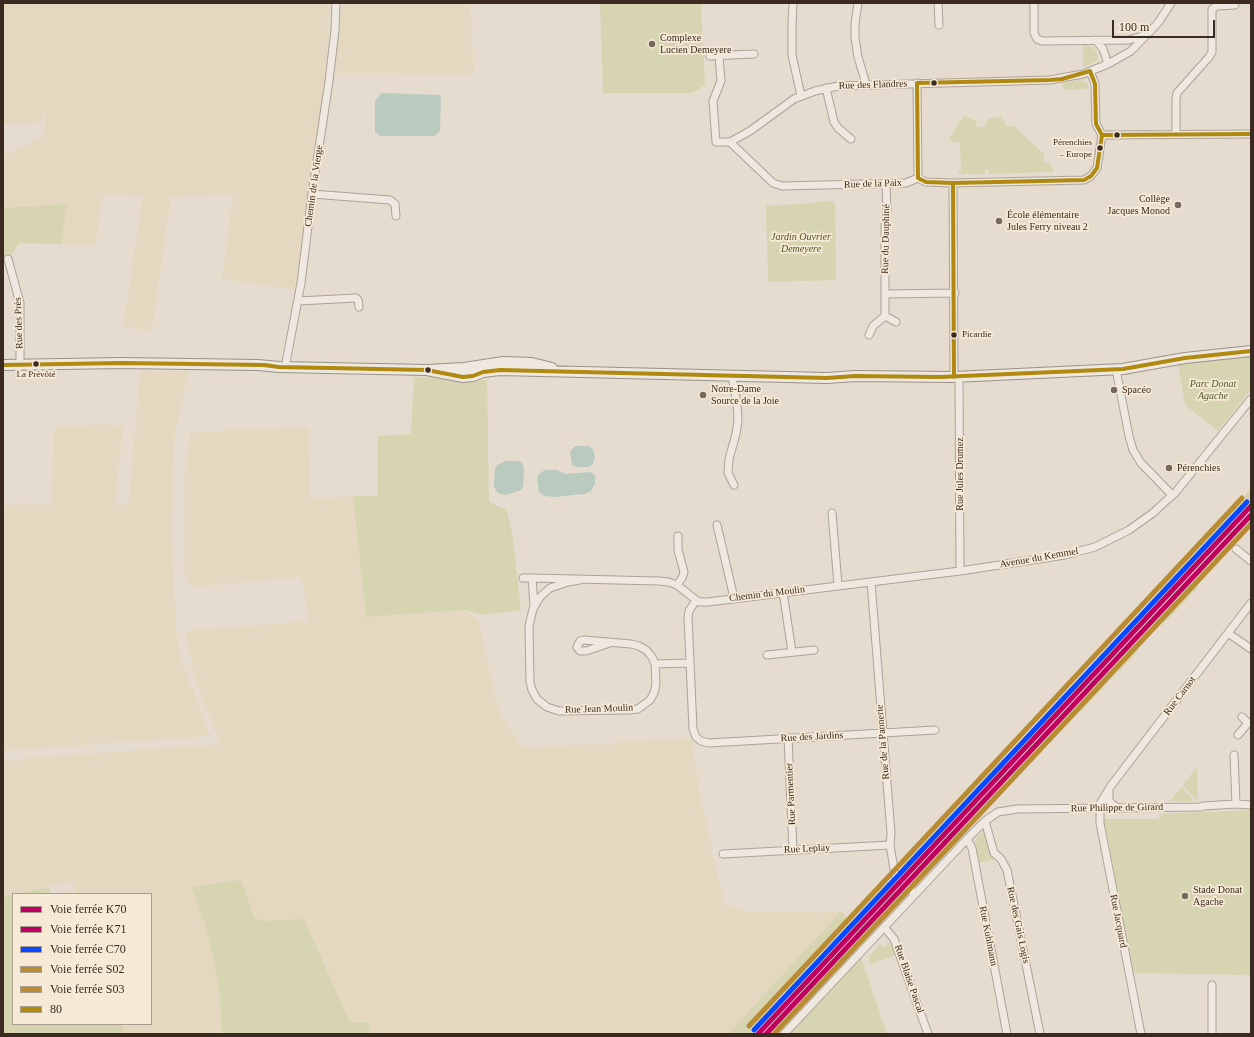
<!DOCTYPE html>
<html>
<head>
<meta charset="utf-8">
<style>
  body { margin:0 }
  #map { position:relative; width:1254px; height:1037px; overflow:hidden; background:#e5dccf; font-family:Georgia,serif }
  canvas { display:block }
  .frame { position:absolute; inset:0; border:4px solid #3a2a1f; pointer-events:none }
  .legend { position:absolute; left:12px; top:893px; width:140px; height:132px; box-sizing:border-box; background:#f6e9d6; border:1px solid #ab9d8d; margin:0; padding:5px 7px; list-style:none; font-size:12px; color:#3a2a1f }
  .legend li { display:flex; align-items:center; gap:8px; height:20px }
  .legend b { width:20px; border:1px solid #ab9d8d }
  .scale { position:absolute; left:1112px; top:20px; width:103px; height:18px; box-sizing:border-box; border:2px solid #3a2a1f; border-top:0; padding-left:5px; font-size:12px; line-height:14px; white-space:nowrap; color:#3a2a1f; -webkit-text-stroke:3px #f6e9d6; paint-order:stroke }
</style>
</head>
<body>
<div id="map">
<canvas width="1254" height="1037"></canvas>
<div class="frame"></div>
<ul class="legend">
<li><b style="height:5px;background:#bf005f"></b>Voie ferrée K70</li>
<li><b style="height:5px;background:#bf005f"></b>Voie ferrée K71</li>
<li><b style="height:5px;background:#0749ff"></b>Voie ferrée C70</li>
<li><b style="height:5px;background:#b98c34"></b>Voie ferrée S02</li>
<li><b style="height:5px;background:#b98c34"></b>Voie ferrée S03</li>
<li><b style="height:5px;background:#b0890f"></b>80</li>
</ul>
<div class="scale">100 m</div>
</div>
<script>
const context = document.querySelector('canvas').getContext('2d');
context.lineJoin = 'round';
function paint(path, color) {
  context.fillStyle = color;
  context.fill(path, 'evenodd');
}
function toPath(rows) {
  const path = new Path2D();
  for (const r of rows) {
    path.moveTo(r[0], r[1]);
    for (let i = 2; i < r.length; i += 2) path.lineTo(r[i], r[i + 1]);
  }
  return path;
}
function trace(path, color, width, dash) {
  context.strokeStyle = color;
  context.lineWidth = width;
  context.lineCap = dash ? 'butt' : 'round';
  context.setLineDash(dash || []);
  context.stroke(path);
}
function drawText(font, color, halo, rows, align = 'center') {
  context.font = font + ' Georgia,serif';
  context.lineWidth = 3.5;
  context.setLineDash([]);
  context.textBaseline = 'middle';
  context.strokeStyle = halo;
  context.fillStyle = color;
  for (const [text, x, y, turn = 0] of rows) {
    context.save();
    context.translate(x, y);
    context.rotate((+turn || 0) * Math.PI / 180);
    context.textAlign = isNaN(turn) ? turn : align;
    if (halo) context.strokeText(text, 0, 0);
    context.fillText(text, 0, 0);
    context.restore();
  }
}
const farmland = toPath([
  [3,3,331,3,324,90,297,290,222,279,233,194,171,197,152,330,123,327,143,196,103,194,95,246,61,244,66,204,3,208,3,155,43,137,47,108,41,123,3,124],
  [341,3,484,3,470,4,474,74,333,73,340,24],
  [140,371,189,371,175,433,173,467,172,538,176,628,180,655,210,736,3,751,3,505,52,503,54,427,107,424,123,427,115,503,129,503],
  [309,427,310,499,353,496,366,617,465,610,479,621,493,687,501,714,523,748,692,738,698,785,724,903,743,911,841,911,728,1034,371,1034,368,1023,350,1022,304,919,263,921,254,918,251,912,192,887,206,928,215,966,220,998,222,1034,123,1034,123,1024,151,1024,151,894,76,894,72,881,3,897,3,760,220,744,194,676,185,631,309,621,301,577,192,587,184,574,183,482,191,432]
]);
const green = toPath([
  [600,3,701,3,705,85,692,93,603,93],
  [1083,44,1093,47,1098,54,1098,59,1096,62,1083,67],
  [1081,80,1088,84,1089,89,1063,90,1062,83],
  [967,114,967,118,972,118,976,122,977,127,986,127,986,122,990,118,1000,117,1005,122,1005,126,1014,126,1044,154,1044,163,1049,163,1053,168,1053,172,989,174,988,169,985,169,985,174,959,174,958,171,961,171,960,142,953,142,949,139,954,131,958,123],
  [835,201,836,280,768,282,766,206,814,203,814,202],
  [67,204,61,244,19,243,11,257,3,260,3,208],
  [1251,356,1251,390,1218,431,1185,405,1178,364],
  [414,377,487,380,489,502,507,510,513,538,521,610,482,615,465,610,366,617,353,496,378,496,378,436,411,434],
  [1251,489,1251,500,1162,595,1126,636,901,876,901,870,908,857,977,781,1027,737,1029,737,1051,713,1058,699,1088,674,1160,595,1160,586,1173,575,1190,555],
  [1251,518,1251,525,1195,583,1199,587,1162,625,1158,621,1134,645,1139,650,1089,703,1057,734,1049,736,1014,778,1012,775,960,831,965,835,926,874,919,877,914,883,908,883],
  [1197,767,1198,801,1197,801,1183,785],
  [1182,787,1194,801,1170,801],
  [1251,810,1251,975,1133,973,1104,819,1159,819,1159,814],
  [983,832,986,834,989,852,995,859,979,863,975,841,977,837],
  [241,880,254,918,263,921,304,919,350,1022,368,1023,371,1034,222,1034,220,998,215,966,206,928,192,887],
  [888,881,895,882,753,1034,728,1034,841,911,850,920],
  [49,887,51,894,16,894],
  [904,888,905,897,858,948,887,1034,767,1034],
  [13,895,13,1024,123,1024,123,1034,3,1034,3,897],
  [890,940,896,955,870,964,869,961,869,957,880,944,884,948]
]);
const water = toPath([
  [381,93,439,95,441,97,440,131,435,136,380,136,375,132,375,101],
  [575,446,588,446,592,448,595,456,594,461,592,465,588,467,577,467,572,465,570,452,572,449],
  [506,461,517,461,521,462,523,464,524,472,523,486,521,490,506,495,498,493,494,487,494,480,495,470,497,465],
  [545,470,556,470,566,474,590,472,595,475,595,484,591,491,585,494,554,497,544,496,539,492,537,477,540,473]
]);
const street = toPath([
  [793,3,792,24,792,55,801,96],
  [858,3,855,24,855,38,858,57,866,84],
  [938,3,939,25],
  [1034,3,1034,33,1037,39,1042,41,1129,40,1145,35],
  [1096,40,1103,49,1108,64],
  [710,56,754,54],
  [719,56,721,81,713,101,716,142,730,142,773,183,782,186,906,183,918,178],
  [1090,71,1095,84,1096,124,1102,135],
  [917,83,918,178],
  [826,88,834,122,838,128,851,139],
  [1176,134,1176,99,1177,93,1209,57,1212,52,1212,9,1217,6,1235,5],
  [1102,135,1251,134],
  [730,142,750,131,794,99,815,91,838,86,1050,80,1083,74,1108,64,1131,51,1158,23,1171,3],
  [918,178,926,182,953,183,1084,180,1091,176,1097,168,1102,135],
  [953,183,954,377],
  [312,194,390,200,395,204,396,216],
  [8,259,20,303,20,364],
  [886,294,955,293],
  [298,301,356,298,358,300,359,307],
  [885,316,885,226,887,211,886,183],
  [869,335,873,326,885,316,896,322],
  [285,368,301,283,312,194,329,81,335,30,336,3],
  [1116,369,1129,436,1133,450,1141,463,1172,495],
  [732,376,737,404,738,420,736,434,729,459,728,473,734,485],
  [959,377,960,571],
  [832,513,838,585],
  [717,525,734,598],
  [678,536,678,550,684,572,682,578,677,585,696,600],
  [1236,549,1251,561],
  [523,578,532,578],
  [580,580,568,582,550,588,540,597,533,609,529,626,530,682,532,690,537,699,547,707,559,711,629,710,638,709,650,700,654,693,656,684,655,664],
  [871,582,891,833,890,845,895,875,915,894],
  [783,592,792,652],
  [534,605,532,578,659,581,668,582,677,585],
  [1228,633,1251,649],
  [610,643,586,651,580,651,577,647,580,641,584,640,631,644,639,646,646,650,652,657,655,664,690,663],
  [767,655,814,650],
  [935,730,709,743,701,741,696,737,693,729,688,617,689,611,696,600,699,602,708,602,960,571,1065,555,1095,547,1129,530,1153,513,1167,500,1175,493,1251,399],
  [1238,735,1248,723,1242,717],
  [788,738,793,850],
  [1234,755,1236,804],
  [1109,789,1109,801,1117,808],
  [985,821,994,853,1001,859,1007,870,1040,1034],
  [967,839,972,848,1007,1034],
  [723,854,890,845],
  [884,927,894,939,928,1034],
  [784,1034,967,839,985,821,998,812,1017,809,1201,807,1203,806,1236,804,1251,805],
  [1141,1034,1100,823,1100,804,1110,787,1251,603],
  [1212,1034,1212,985]
]);
const secondary = toPath([
  [3,365,122,363,258,365,279,367,427,370,464,368,503,362,532,363,552,368],
  [427,370,463,377,473,376,483,372,500,370,827,378,855,376,954,377,1123,369,1185,358,1251,351]
]);
const bus1 = toPath([
  [1090,71,1095,84,1096,124,1102,135],
  [917,83,1050,80,1062,79,1090,71],
  [917,83,918,178],
  [1102,135,1251,134],
  [918,178,926,182,953,183,1084,180,1091,176,1097,168,1102,135],
  [953,183,954,377],
  [3,365,122,363,264,365,279,367,427,370,463,377,473,376,483,372,500,370,827,378,855,376,940,377,1123,369,1185,358,1251,351]
]);
const rail1 = toPath([
  [758,1034,1251,506]
]);
const rail2 = toPath([
  [766,1034,1251,515]
]);
const rail3 = toPath([
  [754,1030,1247,502]
]);
const rail4 = toPath([
  [774,1034,1251,524]
]);
const rail5 = toPath([
  [749,1026,1242,498]
]);
const markers = [
  [652,44,4,"#76685d"],
  [934,83,3.5,"#3a2a1f"],
  [1117,135,3.5,"#3a2a1f"],
  [1100,148,3.5,"#3a2a1f"],
  [1178,205,4,"#76685d"],
  [999,221,4,"#76685d"],
  [954,335,3.5,"#3a2a1f"],
  [36,364,3.5,"#3a2a1f"],
  [428,370,3.5,"#3a2a1f"],
  [1114,390,4,"#76685d"],
  [703,395,4,"#76685d"],
  [1169,468,4,"#76685d"],
  [1185,896,4,"#76685d"]
];
const busNames = [
  ["Pérenchies",1092,143],
  ["– Europe",1092,155],
  ["Picardie",962,335,"left"],
  ["La Prévôté",36,375,"center"]
];
const poiNames = [
  ["Complexe",660,38],
  ["Lucien Demeyere",660,50],
  ["Collège",1170,199,"right"],
  ["Jacques Monod",1170,211,"right"],
  ["École élémentaire",1007,215],
  ["Jules Ferry niveau 2",1007,227],
  ["Notre-Dame",711,389],
  ["Source de la Joie",711,401],
  ["Spacéo",1122,390],
  ["Pérenchies",1177,468],
  ["Stade Donat",1193,890],
  ["Agache",1193,902]
];
const streetNames = [
  ["Rue des Flandres",873,85,-2],
  ["Rue de la Paix",873,184,-2],
  ["Chemin de la Vierge",314,186,-82],
  ["Rue du Dauphiné",886,239,-89],
  ["Rue des Près",19,323,-92],
  ["Rue Jules Drumez",960,474,-90],
  ["Avenue du Kemmel",1039,558,-10],
  ["Chemin du Moulin",767,594,-7],
  ["Rue Carnot",1180,696,-53],
  ["Rue Jean Moulin",599,709,-2],
  ["Rue des Jardins",812,737,-3],
  ["Rue de la Pannerie",883,742,-95],
  ["Rue Parmentier",791,794,-93],
  ["Rue Philippe de Girard",1117,808,-1],
  ["Rue Leplay",807,849,-3],
  ["Rue Jacquard",1118,921,79],
  ["Rue des Gais Logis",1018,925,78],
  ["Rue Kuhlmann",988,936,79],
  ["Rue Blaise Pascal",909,979,71]
];
const parkNames = [
  ["Jardin Ouvrier",801,237],
  ["Demeyere",801,249],
  ["Parc Donat",1213,384],
  ["Agache",1213,396]
];
paint(farmland, '#e4d9c0');
paint(green, '#d7d4b2');
paint(water, '#bacabf');
trace(street, '#aba298', 9);
trace(secondary, '#9a9188', 12);
trace(street, '#eee8e1', 7);
trace(secondary, '#eee8e1', 10);
trace(bus1, '#b0890f', 4);
trace(rail1, '#bf005f', 5);
trace(rail2, '#bf005f', 5);
trace(rail3, '#0749ff', 5);
trace(rail4, '#b98c34', 5);
trace(rail5, '#b98c34', 5);
for (const [x, y, r, color] of markers) {
  const dot = new Path2D();
  dot.arc(x, y, r, 0, 2 * Math.PI);
  context.fillStyle = color;
  context.fill(dot);
  trace(dot, '#f6e9d6', 1.5);
}
drawText('9px', '#3a2a1f', '#f6e9d6', busNames, 'right');
drawText('10px', '#3a2a1f', '#f6e9d6', poiNames, 'left');
drawText('10px', '#3a2a1f', '#f6e9d6', streetNames);
drawText('italic 10px', '#505726', '#f6e9d6', parkNames);
</script>
</body>
</html>
